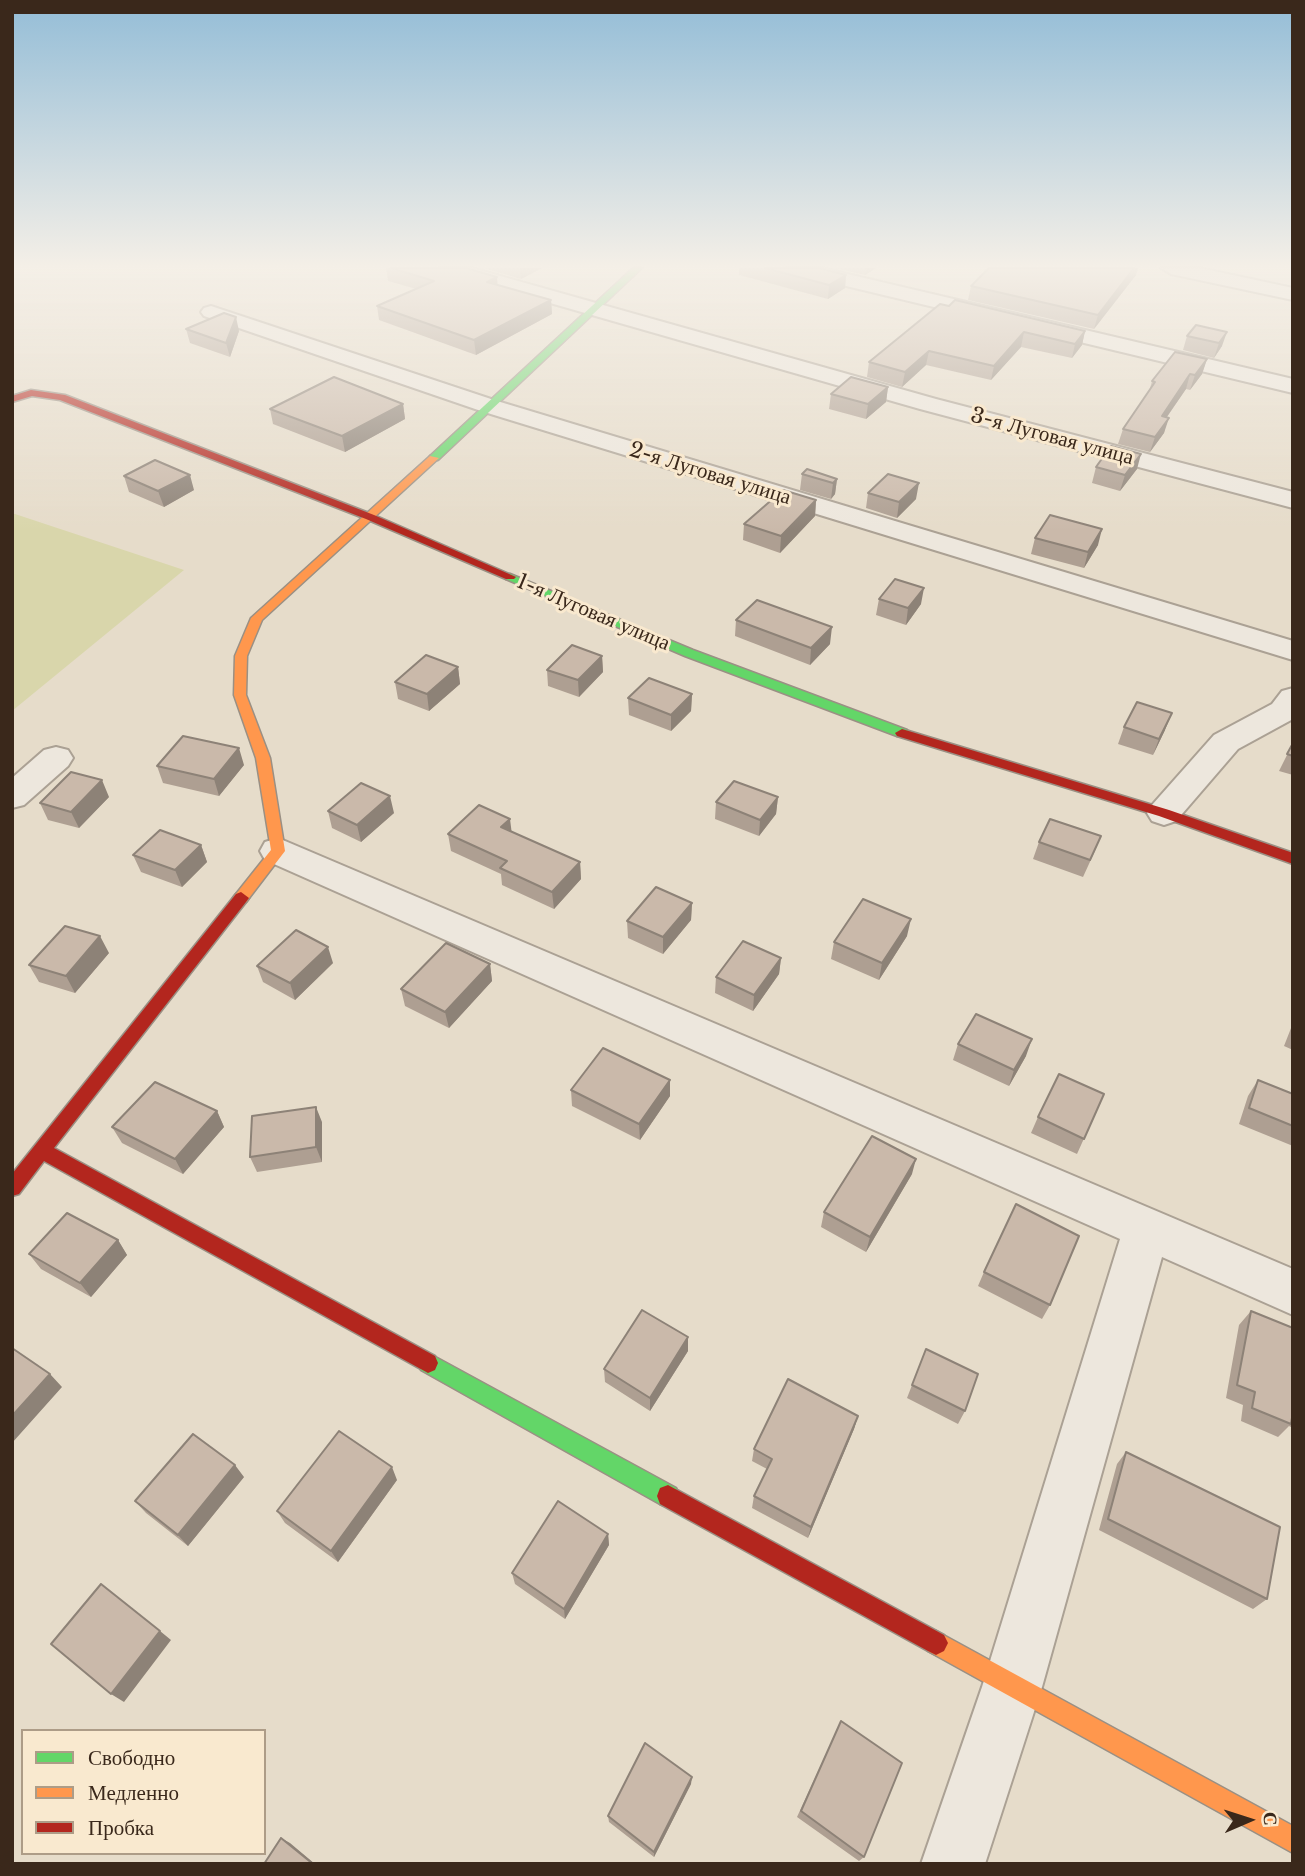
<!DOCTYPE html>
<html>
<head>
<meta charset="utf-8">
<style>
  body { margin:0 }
  #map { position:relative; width:1305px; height:1876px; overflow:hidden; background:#e6dcca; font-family:"Libre Baskerville",serif }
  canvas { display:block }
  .frame { position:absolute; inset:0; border:14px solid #3a281b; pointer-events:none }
  .legend { position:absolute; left:21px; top:1729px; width:245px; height:126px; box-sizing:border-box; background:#f9e9cf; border:2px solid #ad9c87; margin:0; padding:9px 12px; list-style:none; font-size:21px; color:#3a281b }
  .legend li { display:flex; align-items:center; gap:14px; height:35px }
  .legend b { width:35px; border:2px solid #ad9c87 }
  .north { position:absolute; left:1214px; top:1785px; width:70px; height:70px; -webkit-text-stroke:5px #f9e9cf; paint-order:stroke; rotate:87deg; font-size:19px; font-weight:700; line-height:28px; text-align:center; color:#3a281b }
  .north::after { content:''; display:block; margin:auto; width:24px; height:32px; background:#3a281b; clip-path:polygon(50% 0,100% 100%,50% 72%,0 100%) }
</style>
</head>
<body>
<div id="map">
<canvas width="1305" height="1876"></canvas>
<div class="frame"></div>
<ul class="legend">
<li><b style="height:9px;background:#63d668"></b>Свободно</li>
<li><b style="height:9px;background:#ff974d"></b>Медленно</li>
<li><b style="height:9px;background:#b3261e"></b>Пробка</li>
</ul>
<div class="north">С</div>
</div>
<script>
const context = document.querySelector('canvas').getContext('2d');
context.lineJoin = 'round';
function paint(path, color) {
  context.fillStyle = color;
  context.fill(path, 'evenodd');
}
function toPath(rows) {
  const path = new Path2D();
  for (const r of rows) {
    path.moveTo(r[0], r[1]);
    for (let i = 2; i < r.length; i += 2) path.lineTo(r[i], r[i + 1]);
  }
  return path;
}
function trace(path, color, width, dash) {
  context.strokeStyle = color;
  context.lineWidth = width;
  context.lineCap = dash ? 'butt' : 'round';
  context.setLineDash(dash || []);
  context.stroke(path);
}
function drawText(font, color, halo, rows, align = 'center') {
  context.font = font + ' "Libre Baskerville",serif';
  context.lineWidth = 6;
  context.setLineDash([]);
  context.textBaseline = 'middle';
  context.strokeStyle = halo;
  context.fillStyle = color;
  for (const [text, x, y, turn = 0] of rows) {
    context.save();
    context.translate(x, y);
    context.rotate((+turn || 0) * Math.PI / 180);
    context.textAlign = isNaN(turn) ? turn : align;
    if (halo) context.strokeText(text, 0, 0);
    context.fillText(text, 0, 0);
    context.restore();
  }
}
const green = toPath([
  [12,513,184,570,12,711]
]);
const street = toPath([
  [439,268,472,268,936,399,1293,492,1293,508,920,409,442,272,439,268],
  [786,268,822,268,1293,379,1293,393,796,274,786,268],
  [1161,268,1200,268,1293,288,1293,300,1171,274,1161,268],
  [211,306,497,401,1293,641,1293,660,481,411,204,316,201,312,204,308,211,306],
  [1293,688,1293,719,1238,749,1176,821,1164,825,1152,821,1147,813,1152,805,1214,735,1272,704,1282,691,1293,688],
  [56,747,68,750,73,758,68,766,24,805,12,808,12,778,44,750,56,747],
  [278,838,1293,1269,1293,1315,1162,1257,1042,1687,985,1864,921,1864,982,1687,1120,1239,265,860,260,851,265,842,278,838]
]);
const fast = toPath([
  [633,268,642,268,438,460,430,460,430,456,633,268],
  [510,574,693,650,907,730,909,733,907,736,897,736,685,656,506,579,506,575,510,574],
  [428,1353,676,1488,679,1496,676,1504,668,1507,660,1504,421,1370,418,1363,421,1356,428,1353]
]);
const slow = toPath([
  [430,456,439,458,262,620,247,656,246,695,270,758,285,851,246,902,236,902,233,898,236,894,271,850,256,758,234,695,235,656,251,618,430,456],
  [936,1631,1293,1826,1293,1853,928,1651,924,1643,928,1635,936,1631]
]);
const jam = toPath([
  [31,390,65,395,374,515,516,577,514,579,506,579,366,519,60,400,32,396,12,402,12,396,31,390],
  [902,729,1169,810,1293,853,1293,864,1159,816,897,736,895,733,902,729],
  [241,892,249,898,246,902,54,1148,435,1356,438,1363,435,1370,428,1373,44,1161,19,1194,12,1196,12,1174,236,894,241,892],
  [668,1485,944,1635,948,1643,944,1651,936,1655,928,1651,660,1504,657,1496,660,1488,668,1485]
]);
const wall = toPath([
  [386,268,466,268,497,285,551,300,552,314,476,355,379,320,377,306,416,289,388,281],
  [483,268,542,268,521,279],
  [739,268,819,268,846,275,845,288,828,299,739,275],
  [834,268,876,268,865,275],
  [989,268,1138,268,1136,275,1094,329,968,300,971,286],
  [940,304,1085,331,1082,345,1072,358,1021,347,991,380,926,365,902,387,867,377,869,362],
  [1196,325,1222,346,1214,358,1183,350,1187,336],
  [186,329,239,331,230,357,190,343],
  [1207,359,1202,374,1190,390,1186,389,1167,417,1164,433,1150,452,1118,444,1123,429,1149,392,1152,381],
  [888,387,886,402,866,419,829,409,831,394],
  [403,404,405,419,345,452,273,424,270,409],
  [1096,467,1137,469,1120,491,1092,483],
  [802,474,837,479,835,494,831,499,800,490],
  [124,476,194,490,164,507,129,492],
  [868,493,916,499,897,518,866,508],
  [816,500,815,516,780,553,743,540,744,524],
  [1035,538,1098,545,1084,568,1031,554],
  [879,599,921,604,906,625,876,615],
  [736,620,830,644,810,665,735,636],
  [602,656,603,672,579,697,548,686,547,670],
  [458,667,460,684,429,711,398,699,395,682],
  [692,694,691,711,671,731,629,715,628,698],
  [1124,727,1165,730,1153,755,1118,744],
  [1293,743,1293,775,1279,771],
  [244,765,219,796,163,783,157,766],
  [109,797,79,828,48,820,40,803],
  [778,797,776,814,759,836,715,819,716,802],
  [328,811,394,813,361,842,332,828],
  [512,832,580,862,581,879,554,909,502,885,501,874,451,851,448,834],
  [1101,836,1094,853,1083,877,1033,859,1039,842],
  [201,845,207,862,182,887,141,872,133,855],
  [692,903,691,920,663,954,628,938,627,921],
  [907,936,879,980,831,959,834,942],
  [109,953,75,993,39,982,29,965],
  [781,958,779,974,753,1011,715,993,716,977],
  [333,963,295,1000,263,982,257,966],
  [490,964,492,981,449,1028,405,1006,401,989],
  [1293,1023,1293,1050,1284,1046],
  [958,1044,1026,1056,1009,1086,953,1060],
  [670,1080,670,1096,640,1140,572,1106,571,1090],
  [1258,1080,1293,1094,1293,1146,1239,1124,1248,1096],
  [1104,1094,1077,1154,1031,1133,1038,1117],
  [217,1111,224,1127,183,1174,122,1143,112,1127],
  [322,1122,322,1162,257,1172,250,1157],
  [912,1174,866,1252,821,1227,824,1212],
  [118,1240,127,1255,91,1297,41,1269,29,1254],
  [984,1272,1050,1305,1042,1319,978,1286],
  [1251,1311,1293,1328,1293,1428,1289,1426,1278,1437,1241,1421,1243,1405,1226,1398,1239,1325],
  [926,1349,965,1411,958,1424,907,1398],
  [688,1351,650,1411,605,1382,604,1369],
  [858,1416,854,1429,808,1538,752,1508,754,1496,767,1469,752,1461,754,1449],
  [1126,1452,1267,1599,1253,1609,1099,1530,1117,1464],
  [244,1477,188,1546,146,1513,135,1501],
  [397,1480,338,1562,285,1523,277,1511],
  [608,1534,609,1545,565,1619,515,1584,512,1573],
  [841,1721,864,1857,859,1861,797,1817],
  [691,1784,654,1857,609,1822,608,1816]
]);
const shadedWall = toPath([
  [520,268,542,268,521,279],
  [866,268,876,268,865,275],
  [1134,268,1138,268,1136,275,1094,329,1098,315],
  [846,275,845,288,828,299,829,285],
  [497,277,498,291,487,282],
  [551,300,552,314,476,355,474,340],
  [236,317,239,331,230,357,226,343],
  [1085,331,1082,345,1072,358,1075,344],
  [1024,332,1021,347,991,380,994,366],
  [1227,332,1222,346,1214,358,1219,343],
  [929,351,926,365,902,387,905,372],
  [1207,359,1202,374,1190,390,1195,375],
  [1190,374,1186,389,1157,431,1162,416],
  [888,387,886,402,866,419,868,404],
  [403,404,405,419,345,452,342,436],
  [1169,418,1164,433,1150,452,1155,437],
  [1141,454,1137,469,1120,491,1125,475],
  [190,475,194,490,164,507,158,491],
  [837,479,835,494,831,499,833,483],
  [919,483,916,499,897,518,899,502],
  [816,500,815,516,780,553,781,536],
  [1102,529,1098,545,1084,568,1088,552],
  [924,588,921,604,906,625,908,608],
  [832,627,830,644,810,665,811,648],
  [602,656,603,672,579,697,578,680],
  [458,667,460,684,429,711,427,694],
  [692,694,691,711,671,731,671,715],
  [1172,713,1165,730,1153,755,1159,739],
  [239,748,244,765,219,796,214,779],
  [102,780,109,797,79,828,71,812],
  [390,796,394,813,361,842,357,825],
  [778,797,776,814,759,836,760,820],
  [510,819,512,835,501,827],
  [201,845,207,862,182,887,175,870],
  [580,862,581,879,554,909,552,892],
  [692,903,691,920,663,954,663,937],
  [911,919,907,936,879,980,882,963],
  [100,936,109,953,75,993,66,976],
  [328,947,333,963,295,1000,290,983],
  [781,958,779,974,753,1011,754,995],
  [490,964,492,981,449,1028,445,1012],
  [1032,1039,1026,1056,1009,1086,1014,1070],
  [670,1080,670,1096,640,1140,639,1124],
  [316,1107,322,1122,322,1162,316,1147],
  [217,1111,224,1127,183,1174,175,1159],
  [916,1159,912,1174,866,1252,870,1237],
  [118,1240,127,1255,91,1297,80,1283],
  [688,1337,688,1351,650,1411,650,1398],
  [50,1374,62,1387,12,1443,12,1416],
  [858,1416,854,1429,808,1538,811,1527],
  [235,1465,244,1477,188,1546,178,1535],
  [392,1467,397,1480,338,1562,331,1551],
  [608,1534,609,1545,565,1619,564,1609],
  [160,1631,171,1640,124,1702,111,1694],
  [692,1777,691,1784,654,1857,654,1852],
  [281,1838,290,1843,315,1864,313,1864]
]);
const building = toPath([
  [391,268,466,268,497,277,487,282,551,300,474,340,377,306,434,281,391,268],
  [765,268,819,268,846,275,829,285,765,268],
  [989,268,1134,268,1098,315,971,286,989,268],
  [955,300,1085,331,1075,344,1024,332,994,366,929,351,905,372,869,362,940,304,949,306,955,300],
  [224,313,236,317,226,343,186,329,224,313],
  [1196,325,1227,332,1219,343,1187,336,1196,325],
  [1175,352,1207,359,1195,375,1190,374,1162,416,1169,418,1155,437,1123,429,1155,382,1152,381,1175,352],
  [334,377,403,404,342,436,270,409,334,377],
  [851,377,888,387,868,404,831,394,851,377],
  [1111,446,1141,454,1125,475,1096,467,1111,446],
  [155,460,190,475,158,491,124,476,155,460],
  [807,469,837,479,833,483,802,474,807,469],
  [888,474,919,483,899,502,868,493,888,474],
  [783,490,816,500,781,536,744,524,783,490],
  [1050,515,1102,529,1088,552,1035,538,1050,515],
  [895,579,924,588,908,608,879,599,895,579],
  [757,600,832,627,811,648,736,620,757,600],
  [572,645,602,656,578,680,547,670,572,645],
  [426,655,458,667,427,694,395,682,426,655],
  [649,678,692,694,671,715,628,698,649,678],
  [1137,702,1172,713,1159,739,1124,727,1137,702],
  [183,736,239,748,214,779,157,766,183,736],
  [1293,743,1293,756,1287,754,1293,743],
  [71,772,102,780,71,812,40,803,71,772],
  [734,781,778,797,760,820,716,802,734,781],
  [361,783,390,796,357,825,328,811,361,783],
  [479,805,510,819,501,827,580,862,552,892,500,868,507,861,448,834,479,805],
  [1050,819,1101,836,1090,860,1039,842,1050,819],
  [160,830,201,845,175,870,133,855,160,830],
  [656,887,692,903,663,937,627,921,656,887],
  [863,899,911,919,882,963,834,942,863,899],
  [65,926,100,936,66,976,29,965,65,926],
  [296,930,328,947,290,983,257,966,296,930],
  [743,941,781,958,754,995,716,977,743,941],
  [446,943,490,964,445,1012,401,989,446,943],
  [976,1014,1032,1039,1014,1070,958,1044,976,1014],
  [603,1048,670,1080,639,1124,571,1090,603,1048],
  [1059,1074,1104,1094,1084,1139,1038,1117,1059,1074],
  [1258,1080,1293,1094,1293,1126,1249,1108,1258,1080],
  [155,1082,217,1111,175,1159,112,1127,155,1082],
  [316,1107,316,1147,250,1157,252,1116,316,1107],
  [872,1136,916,1159,870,1237,824,1212,872,1136],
  [1016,1204,1079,1236,1050,1305,984,1272,1016,1204],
  [67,1213,118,1240,80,1283,29,1254,67,1213],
  [642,1310,688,1337,650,1398,604,1369,642,1310],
  [1251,1311,1293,1328,1293,1412,1291,1424,1252,1408,1255,1392,1237,1385,1251,1311],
  [12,1348,50,1374,12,1416,12,1348],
  [926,1349,978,1374,965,1411,912,1385,926,1349],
  [788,1379,858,1416,811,1527,754,1496,772,1459,754,1449,788,1379],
  [339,1431,392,1467,331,1551,277,1511,339,1431],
  [193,1434,235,1465,178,1535,135,1501,193,1434],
  [1126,1452,1280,1527,1267,1599,1108,1519,1126,1452],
  [558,1501,608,1534,564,1609,512,1573,558,1501],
  [101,1584,160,1631,111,1694,51,1644,101,1584],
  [841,1721,902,1763,864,1857,801,1811,841,1721],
  [645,1743,692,1777,654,1852,608,1816,645,1743],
  [281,1838,313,1864,264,1864,281,1838]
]);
const farStreetnames = [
  ["3-я Луговая улица",1052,437,15],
  ["2-я Луговая улица",710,474,17],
  ["1-я Луговая улица",593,613,23]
];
paint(green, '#d9d6ab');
trace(street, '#aba194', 4);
trace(fast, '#9a9084', 3);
trace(slow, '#9a9084', 3);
trace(jam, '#9a9084', 3);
paint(street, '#ede7dd');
paint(fast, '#63d668');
paint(slow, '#ff974d');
paint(jam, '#b3261e');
paint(wall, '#ae9f92');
paint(shadedWall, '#8d8277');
paint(building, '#cab9aa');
trace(building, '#8d8277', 2);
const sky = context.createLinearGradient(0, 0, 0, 531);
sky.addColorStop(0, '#94bdd7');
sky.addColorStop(0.5, '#f4efe7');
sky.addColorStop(1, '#f4efe700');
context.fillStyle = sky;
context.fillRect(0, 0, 1305, 531);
drawText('21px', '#3a281b', '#f9e9cf', farStreetnames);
</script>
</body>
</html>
